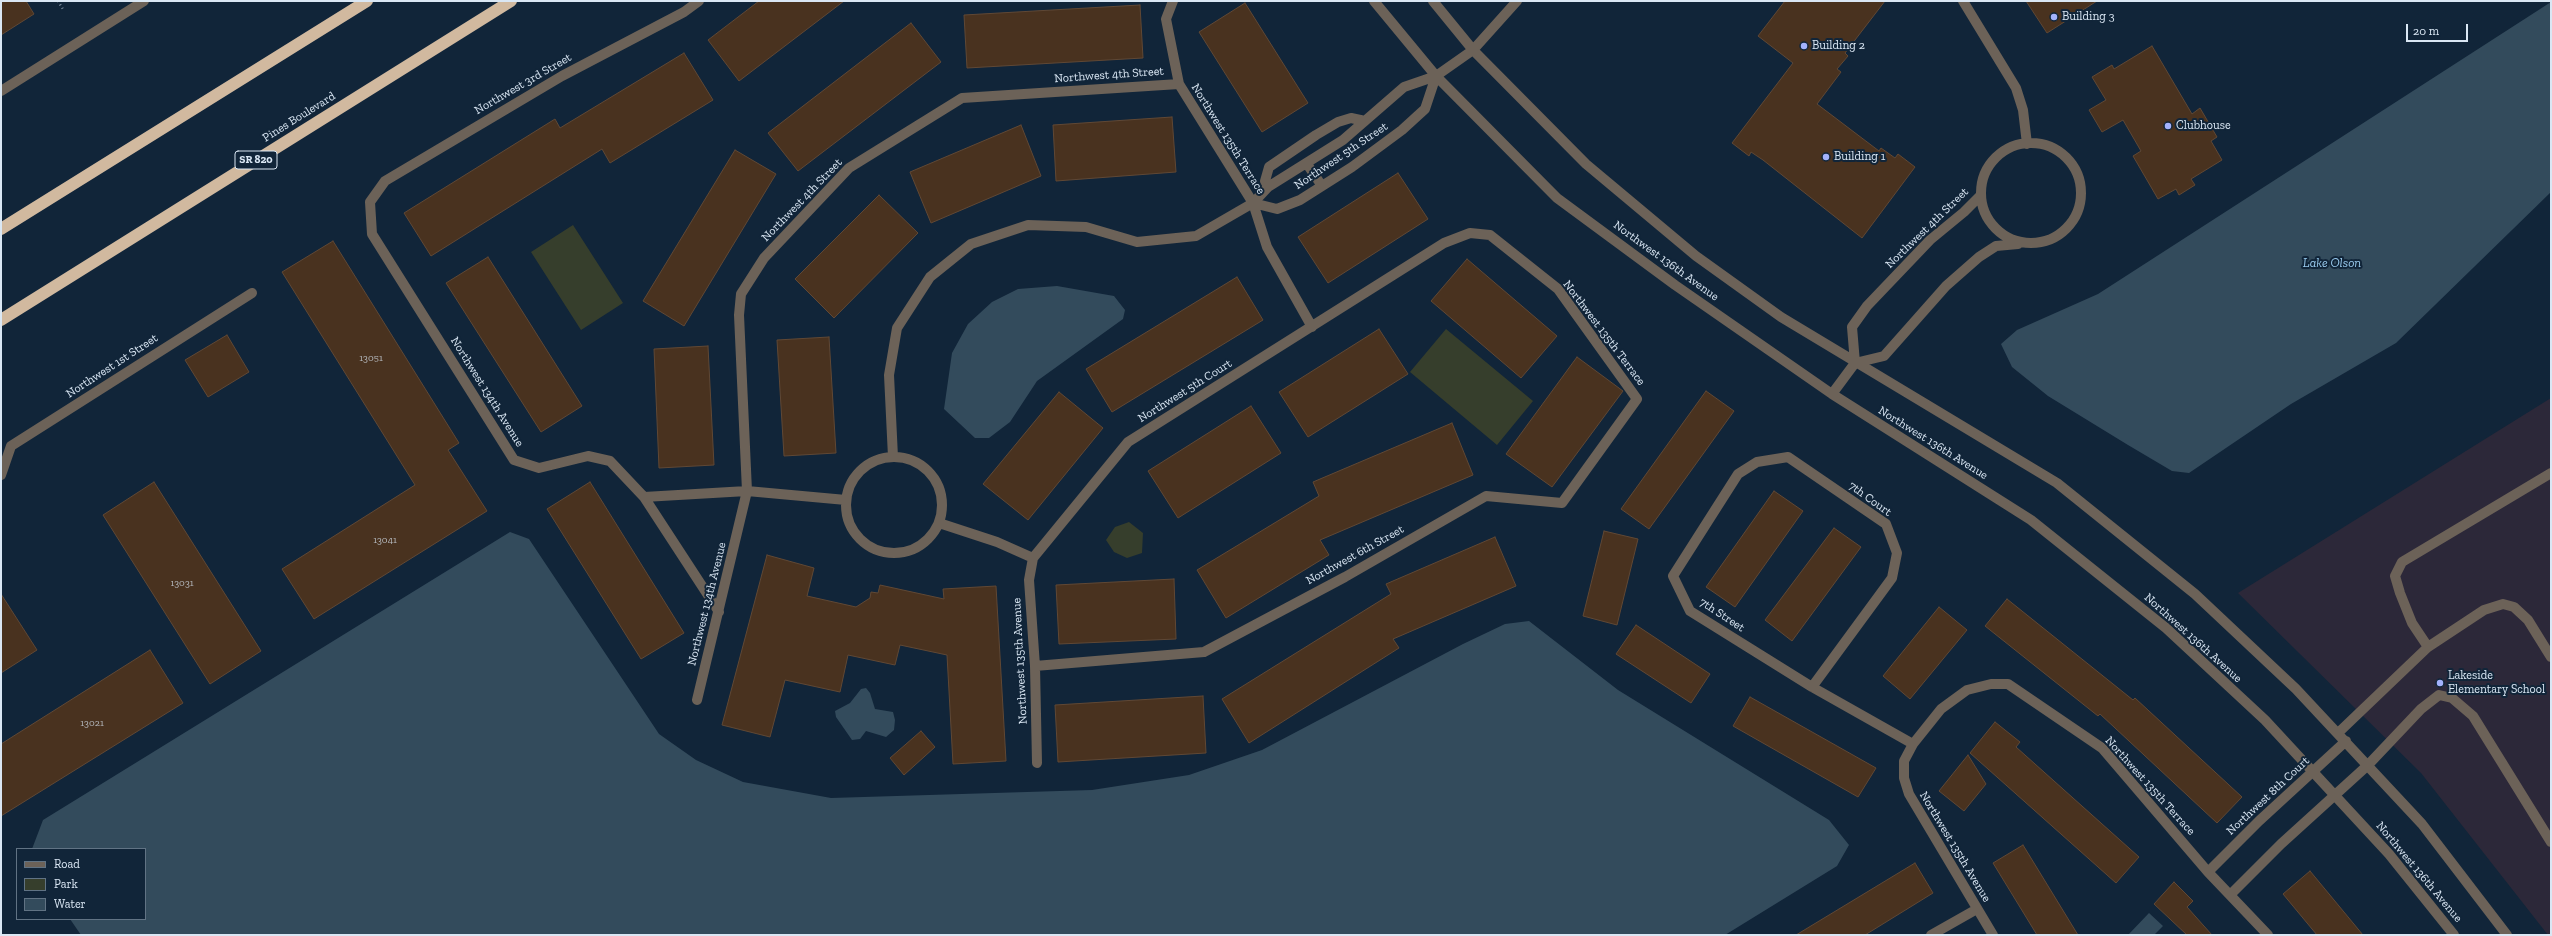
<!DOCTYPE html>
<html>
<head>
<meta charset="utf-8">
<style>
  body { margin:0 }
  #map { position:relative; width:2552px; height:936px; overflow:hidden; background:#112539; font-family:"Zilla Slab",serif }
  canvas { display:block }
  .frame { position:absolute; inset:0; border:2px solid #dae7f4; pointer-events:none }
  .legend { position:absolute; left:16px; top:848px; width:130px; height:72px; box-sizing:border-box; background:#112539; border:1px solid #617384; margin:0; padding:5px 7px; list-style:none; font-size:12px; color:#dae7f4 }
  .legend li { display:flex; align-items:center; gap:8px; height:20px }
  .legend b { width:20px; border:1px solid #617384 }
  .scale { position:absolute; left:2406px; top:24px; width:62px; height:18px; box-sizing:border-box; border:2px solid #dae7f4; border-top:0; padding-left:5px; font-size:12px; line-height:14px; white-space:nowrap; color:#dae7f4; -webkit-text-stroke:3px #112539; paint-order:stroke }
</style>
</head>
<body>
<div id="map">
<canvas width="2552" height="936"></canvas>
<div class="frame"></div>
<ul class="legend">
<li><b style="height:5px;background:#6c6258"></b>Road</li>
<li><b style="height:11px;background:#363e2c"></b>Park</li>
<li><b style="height:11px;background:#334b5c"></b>Water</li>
</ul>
<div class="scale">20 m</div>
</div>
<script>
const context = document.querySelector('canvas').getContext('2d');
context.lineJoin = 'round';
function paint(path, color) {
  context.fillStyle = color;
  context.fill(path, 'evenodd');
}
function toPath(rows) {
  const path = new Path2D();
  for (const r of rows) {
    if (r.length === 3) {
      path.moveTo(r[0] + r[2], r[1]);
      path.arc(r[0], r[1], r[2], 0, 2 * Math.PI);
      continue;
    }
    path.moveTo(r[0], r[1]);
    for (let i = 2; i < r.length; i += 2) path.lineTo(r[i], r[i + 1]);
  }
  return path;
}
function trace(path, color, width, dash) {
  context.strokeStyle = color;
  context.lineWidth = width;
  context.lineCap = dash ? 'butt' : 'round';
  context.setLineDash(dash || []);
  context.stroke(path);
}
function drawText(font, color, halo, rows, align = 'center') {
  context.font = font + ' "Zilla Slab",serif';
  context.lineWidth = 4;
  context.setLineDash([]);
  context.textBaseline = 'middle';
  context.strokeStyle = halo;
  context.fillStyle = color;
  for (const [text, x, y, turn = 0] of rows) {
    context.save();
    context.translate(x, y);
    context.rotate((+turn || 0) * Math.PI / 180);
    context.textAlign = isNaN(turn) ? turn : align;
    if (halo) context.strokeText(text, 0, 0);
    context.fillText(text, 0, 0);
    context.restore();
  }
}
const education = toPath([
  [2551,398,2551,935,2548,935,2421,773,2238,593]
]);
const green = toPath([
  [573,225,623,303,581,330,531,252],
  [1446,329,1533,401,1497,445,1410,372],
  [1129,522,1143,533,1142,553,1127,558,1114,552,1106,540,1115,527]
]);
const water = toPath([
  [2551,2,2551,192,2396,343,2291,404,2189,473,2172,471,2128,445,2048,396,2012,367,2001,344,2017,330,2098,294],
  [1057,286,1114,296,1125,310,1123,319,1037,381,1010,422,989,438,975,438,944,409,952,353,968,324,992,302,1018,289],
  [510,532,529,539,659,734,696,760,743,782,831,798,1092,790,1189,775,1262,750,1463,644,1505,624,1529,621,1618,690,1829,820,1849,845,1837,866,1725,935,81,935,70,919,145,919,145,849,32,849,43,820],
  [866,688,870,693,875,709,893,712,895,720,894,730,886,737,866,731,860,739,852,740,836,717,835,711,850,703,861,689],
  [2149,913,2163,926,2154,935,2128,935]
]);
const building = toPath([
  [1,1,26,1,34,14,1,35,1,1],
  [759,1,844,1,739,81,708,40,759,1],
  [1785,1,1885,1,1845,53,1848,56,1837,69,1841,72,1817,104,1879,151,1881,148,1895,158,1898,154,1915,167,1862,238,1763,160,1751,152,1749,156,1732,143,1793,63,1758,36,1785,1],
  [2026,1,2097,1,2047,33,2026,1],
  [1245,3,1308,103,1262,132,1199,32,1245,3],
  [1140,5,1143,58,967,68,964,15,1140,5],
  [911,23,941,62,798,171,768,133,911,23],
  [2152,46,2192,114,2200,108,2217,137,2211,141,2222,160,2191,179,2195,185,2179,195,2176,189,2158,199,2133,156,2141,151,2123,120,2102,132,2089,110,2106,100,2092,77,2112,65,2114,69,2152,46],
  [684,53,713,100,610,163,602,149,431,256,404,213,555,119,560,128,684,53],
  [1172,117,1176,172,1056,181,1053,125,1172,117],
  [1021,125,1041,176,931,223,910,172,1021,125],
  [735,150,776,174,684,326,643,301,735,150],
  [1398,173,1428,219,1328,283,1298,237,1398,173],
  [879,195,918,233,834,318,795,279,879,195],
  [333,241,459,443,448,450,487,511,314,619,282,569,415,485,282,272,333,241],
  [488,257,582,406,541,432,446,283,488,257],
  [1467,259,1557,336,1521,378,1431,301,1467,259],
  [1237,277,1263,320,1112,412,1086,369,1237,277],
  [1379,329,1408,374,1308,437,1279,392,1379,329],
  [227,335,249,372,208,397,185,360,227,335],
  [829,337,836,453,784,456,777,340,829,337],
  [708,346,714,465,659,468,654,349,708,346],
  [1577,357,1623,391,1552,487,1506,454,1577,357],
  [1706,391,1734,411,1649,529,1621,509,1706,391],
  [1059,392,1103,428,1028,520,983,484,1059,392],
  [1251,406,1281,453,1178,518,1148,471,1251,406],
  [1452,423,1473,475,1320,540,1329,555,1226,618,1197,570,1319,496,1313,482,1452,423],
  [154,482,261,651,210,684,103,515,154,482],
  [590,482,684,633,641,659,547,509,590,482],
  [1774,491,1803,511,1735,607,1706,587,1774,491],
  [1834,528,1861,547,1792,641,1765,620,1834,528],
  [1604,531,1638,539,1617,625,1583,616,1604,531],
  [1495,537,1516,586,1393,639,1399,648,1249,743,1222,699,1391,594,1386,584,1495,537],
  [767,555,814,568,807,596,856,607,870,598,871,592,878,593,880,585,944,599,943,589,996,586,1006,761,953,764,947,655,900,645,895,665,848,655,840,692,785,680,770,737,722,725,767,555],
  [1174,579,1176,639,1059,644,1056,585,1174,579],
  [1,594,37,650,1,673,1,594],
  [2007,599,2133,700,2135,698,2242,797,2217,823,2100,714,2098,716,1985,626,2007,599],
  [1939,607,1967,630,1910,699,1883,676,1939,607],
  [1636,625,1710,674,1691,703,1616,654,1636,625],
  [150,650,183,703,1,816,1,744,150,650],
  [1203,696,1206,753,1058,762,1055,705,1203,696],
  [1750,697,1876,768,1858,797,1733,726,1750,697],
  [1995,722,2020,742,2016,747,2139,857,2116,883,1970,753,1995,722],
  [921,731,935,747,904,775,890,758,921,731],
  [1968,755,1986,784,1964,811,1939,791,1968,755],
  [2023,845,2078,935,2037,935,1993,863,2023,845],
  [1915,863,1933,893,1865,935,1796,935,1915,863],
  [2310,871,2363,935,2317,935,2283,894,2310,871],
  [2174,882,2193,901,2187,907,2212,935,2187,935,2154,904,2174,882]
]);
const path = toPath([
  [58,1,64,11]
]);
const minor = toPath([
  [699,1,684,12,562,76,385,181,370,202,372,234,514,460,539,468,588,456,610,461,644,497,747,491,846,500],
  [1173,1,1166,19,1179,84,1253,203,1267,247,1312,327],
  [1374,1,1436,76,1557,198,1675,285,1832,394,2031,520,2166,628,2265,720,2389,854,2454,935],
  [1433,1,1473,50,1586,164,1696,256,1781,317,2057,483,2195,594,2296,689,2422,824,2507,935],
  [1963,1,2016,88,2023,110,2027,144],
  [1,91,144,1],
  [2031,193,50],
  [1307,164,1322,186],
  [1268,187,1265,181,1269,167,1316,135,1338,122,1351,118,1365,121],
  [1253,203,1277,209,1300,200,1352,167,1402,130,1425,109,1436,76],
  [1855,363,1884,356,1946,286,1979,257,1996,246,2018,244],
  [1832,394,1855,363,1852,327,1867,306,1930,240,1964,212,1981,195],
  [893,457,889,375,897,328,930,277,971,244,1028,225,1086,227,1137,242,1196,236,1253,203,1268,187,1343,140,1404,87,1436,76,1473,50,1517,1],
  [894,505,48],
  [1,475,11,446,252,293],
  [644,497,719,612],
  [939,523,997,542,1033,558,1128,442,1444,243,1470,233,1490,235,1558,289,1637,399,1562,503,1486,496,1345,577,1204,652,1035,666],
  [1033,558,1029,580,1035,666,1037,763],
  [2428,647,2412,623,2400,593,2395,576,2402,562,2551,473],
  [1812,687,1892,578,1897,553,1886,524,1788,457,1757,462,1738,474,1673,576,1690,611,1812,687,1913,744],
  [697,700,747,491,739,315,741,294,764,258,849,168,962,98,1179,84],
  [2338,733,2428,647,2484,610,2503,604,2514,607,2528,620,2551,657],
  [2208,872,2259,821,2346,741],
  [2231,894,2281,844,2368,765,2421,709,2439,695,2452,698,2473,716,2551,842],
  [1931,935,1977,909],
  [1993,935,1909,794,1904,778,1904,761,1913,744,1941,709,1967,690,1991,684,2008,684,2102,748,2208,872,2268,935]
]);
const highway = toPath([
  [1,229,367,1],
  [1,320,511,1]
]);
const markers = [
  [2054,17,4,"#a3b2fd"],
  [1804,46,4,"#a3b2fd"],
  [2168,126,4,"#a3b2fd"],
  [1826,157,4,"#a3b2fd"],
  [2440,683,4,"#a3b2fd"]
];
const numberNames = [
  ["13051",371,358],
  ["13041",385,540],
  ["13031",182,583],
  ["13021",92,723]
];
const shields = [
  [256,160,42]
];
const shieldNames = [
  ["SR 820",256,160]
];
const poiNames = [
  ["Building 3",2062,17],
  ["Building 2",1812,46],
  ["Clubhouse",2176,126],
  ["Building 1",1834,157],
  ["Lakeside",2448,676],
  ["Elementary School",2448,690]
];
const streetNames = [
  ["Northwest 4th Street",1109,75,-4],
  ["Northwest 3rd Street",523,84,-30],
  ["Pines Boulevard",299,117,-32],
  ["Northwest 135th Terrace",1228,139,58],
  ["Northwest 5th Street",1341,156,-34],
  ["Northwest 4th Street",802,200,-46],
  ["Northwest 4th Street",1927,228,-44],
  ["Northwest 136th Avenue",1666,261,36],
  ["Northwest 135th Terrace",1604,333,53],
  ["Northwest 1st Street",112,366,-33],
  ["Northwest 5th Court",1185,391,-32],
  ["Northwest 134th Avenue",487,392,58],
  ["Northwest 136th Avenue",1933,443,32],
  ["7th Court",1870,499,36],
  ["Northwest 6th Street",1355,555,-29],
  ["Northwest 134th Avenue",707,604,-76],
  ["7th Street",1722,615,33],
  ["Northwest 136th Avenue",2193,638,42],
  ["Northwest 135th Avenue",1020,661,-93],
  ["Northwest 135th Terrace",2150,786,48],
  ["Northwest 8th Court",2268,796,-43],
  ["Northwest 135th Avenue",1955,847,59],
  ["Northwest 136th Avenue",2419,872,50]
];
const waterNames = [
  ["Lake Olson",2332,263]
];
paint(education, '#2c2839');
paint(green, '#363e2c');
paint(water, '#334b5c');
paint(building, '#49321f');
trace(building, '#604835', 1);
trace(path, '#7f8f9f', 2.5, [1, 3]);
trace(minor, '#6c6258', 10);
trace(highway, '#d1b99f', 12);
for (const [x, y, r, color] of markers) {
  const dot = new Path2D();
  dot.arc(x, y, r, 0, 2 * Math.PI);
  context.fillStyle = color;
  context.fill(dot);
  trace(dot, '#112539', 1.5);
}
drawText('10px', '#b6babf', null, numberNames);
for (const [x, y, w] of shields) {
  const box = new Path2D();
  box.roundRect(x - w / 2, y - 9, w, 18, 3);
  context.fillStyle = '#112539';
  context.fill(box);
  trace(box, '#dae7f4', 1);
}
drawText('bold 11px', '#dae7f4', null, shieldNames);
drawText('12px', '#dae7f4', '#112539', poiNames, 'left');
drawText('12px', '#dae7f4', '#112539', streetNames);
drawText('italic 13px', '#99caed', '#112539', waterNames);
</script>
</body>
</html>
